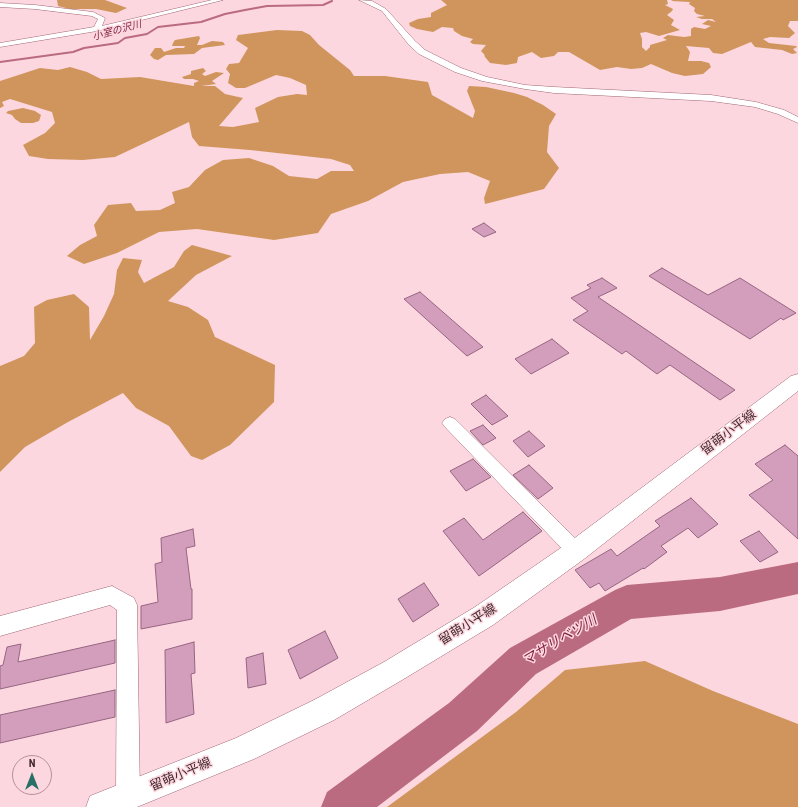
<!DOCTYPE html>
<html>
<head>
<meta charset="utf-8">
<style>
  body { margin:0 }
  #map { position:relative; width:798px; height:807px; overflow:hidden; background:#fdd7df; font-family:"Roboto Condensed",sans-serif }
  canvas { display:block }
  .north { position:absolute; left:12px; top:755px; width:40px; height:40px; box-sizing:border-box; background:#fdd7df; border:1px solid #b29299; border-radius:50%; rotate:0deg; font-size:11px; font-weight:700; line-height:16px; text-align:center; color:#422a2f }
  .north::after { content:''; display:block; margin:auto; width:14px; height:18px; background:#287067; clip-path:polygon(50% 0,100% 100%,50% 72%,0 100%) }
</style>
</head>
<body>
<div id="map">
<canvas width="798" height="807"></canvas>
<div class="north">N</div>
</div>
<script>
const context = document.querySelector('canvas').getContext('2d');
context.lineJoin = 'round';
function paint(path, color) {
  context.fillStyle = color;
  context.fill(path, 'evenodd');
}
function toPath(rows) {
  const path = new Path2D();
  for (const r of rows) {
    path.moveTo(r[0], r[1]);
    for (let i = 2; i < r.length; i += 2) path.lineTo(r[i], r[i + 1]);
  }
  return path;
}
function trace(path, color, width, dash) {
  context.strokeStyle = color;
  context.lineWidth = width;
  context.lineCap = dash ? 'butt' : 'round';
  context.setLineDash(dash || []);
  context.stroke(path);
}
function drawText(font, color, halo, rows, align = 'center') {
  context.font = font + ' "Roboto Condensed","Noto Sans JP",sans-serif';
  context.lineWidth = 3;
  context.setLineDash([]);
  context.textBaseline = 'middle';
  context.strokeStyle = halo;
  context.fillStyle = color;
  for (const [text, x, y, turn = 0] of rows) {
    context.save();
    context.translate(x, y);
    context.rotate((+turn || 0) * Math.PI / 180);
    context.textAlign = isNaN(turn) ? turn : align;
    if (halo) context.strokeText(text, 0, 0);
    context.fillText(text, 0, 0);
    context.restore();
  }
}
const forest = toPath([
  [57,0,105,0,127,8,116,13,96,9,70,9,58,6],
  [441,0,667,0,668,4,665,5,673,9,672,11,667,15,674,20,671,25,680,30,659,36,646,32,640,33,642,39,642,47,646,51,650,47,650,45,667,40,663,38,668,35,684,37,691,36,691,29,694,27,705,29,711,26,702,24,708,20,716,22,712,19,702,19,696,17,705,16,697,14,694,11,695,8,689,4,690,2,671,1,673,0,798,0,798,21,790,21,788,26,795,33,789,38,770,37,763,39,769,43,796,46,797,47,793,49,797,53,792,54,782,50,755,47,751,42,722,54,713,53,709,48,686,46,690,52,688,61,701,61,709,63,711,67,703,74,685,76,672,73,651,64,642,68,631,69,617,67,600,70,569,52,558,52,554,56,541,58,532,52,518,57,517,63,506,65,490,63,485,57,484,54,481,51,486,45,473,44,470,42,473,39,462,36,454,31,453,28,442,27,433,32,417,29,410,26,409,23,418,19,431,17,431,13,447,5],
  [277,30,302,31,310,35,319,45,350,70,354,76,385,76,428,82,432,95,473,118,475,111,467,91,469,86,486,87,514,93,527,97,543,105,556,114,549,126,547,152,559,168,544,189,485,204,484,198,490,181,468,172,440,174,403,182,368,201,331,214,318,233,274,240,197,229,159,232,117,253,84,264,67,256,80,245,97,236,94,225,108,205,131,203,136,211,160,210,175,203,172,192,189,187,205,170,223,160,249,158,273,166,289,176,317,179,331,171,354,171,350,165,331,159,250,150,199,146,192,137,189,122,115,157,83,160,48,159,29,156,23,145,45,133,55,123,52,112,10,99,2,102,4,106,0,108,0,81,40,68,58,70,70,67,87,72,101,79,140,77,194,86,194,83,199,81,193,79,184,79,182,77,191,74,191,71,203,68,206,71,202,74,205,76,216,72,224,73,212,81,216,84,201,86,215,86,225,94,243,98,219,126,233,127,259,122,255,108,278,97,297,94,307,95,306,85,290,78,276,75,245,88,236,88,228,83,230,74,226,69,229,64,239,63,248,48,236,40,238,35],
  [199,36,200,38,197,45,202,45,212,41,223,42,225,45,202,48,194,54,166,55,158,60,154,59,150,55,155,48,161,48,164,52,176,48,184,48,185,46,172,46,173,43,175,40],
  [23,108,35,111,41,115,39,121,33,123,21,123,15,119,12,115,6,113,8,111],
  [192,245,232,256,196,275,168,301,188,307,208,320,215,337,275,365,274,402,230,445,202,460,191,456,169,426,136,408,123,393,68,422,25,447,0,472,0,366,24,356,35,343,34,307,47,300,74,294,89,307,90,340,104,316,114,294,117,270,123,258,142,260,138,272,144,283,174,267,184,251],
  [645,661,713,691,798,724,798,807,387,807,516,712,565,670]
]);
const stream = toPath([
  [0,62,73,52,84,48,118,43,125,38,147,34,158,27,201,22,225,14,245,10,267,6,323,5,332,1]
]);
const river = toPath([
  [798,562,798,594,720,611,631,619,536,674,477,731,377,807,321,807,327,792,449,703,510,648,615,590,627,585,720,577,798,562]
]);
const building = toPath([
  [484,223,496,232,484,237,472,229,484,223],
  [662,268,708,295,740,278,796,313,783,320,781,318,750,339,649,276,662,268],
  [602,278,617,288,598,297,735,390,720,400,670,365,657,374,626,351,622,354,573,320,588,311,571,298,591,288,587,285,602,278],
  [420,292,483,347,467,356,404,299,420,292],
  [552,339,569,353,531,374,515,359,552,339],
  [486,395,508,416,492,425,471,404,486,395],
  [483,425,496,438,483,445,470,431,483,425],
  [529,431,545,446,528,457,513,441,529,431],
  [785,445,798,456,798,539,749,495,773,480,755,464,785,445],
  [473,459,491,477,466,491,450,471,473,459],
  [529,465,553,488,538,499,513,475,529,465],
  [691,498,718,524,698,538,688,528,661,546,667,552,644,569,643,568,605,591,599,583,590,588,575,570,611,549,617,556,660,526,655,521,691,498],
  [523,512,542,531,479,576,443,531,464,518,483,540,523,512],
  [193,529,195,546,186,548,191,589,192,589,192,619,141,629,141,606,158,602,155,564,162,562,161,538,193,529],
  [759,531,778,552,760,562,740,541,759,531],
  [424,583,439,605,413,622,398,599,424,583],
  [325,631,338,658,300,679,288,650,325,631],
  [115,640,115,663,0,689,0,666,3,665,7,647,21,644,18,662,115,640],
  [194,642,195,673,191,674,194,714,166,723,165,650,194,642],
  [263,653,266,684,248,688,246,658,263,653],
  [115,690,115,717,0,743,0,715,115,690]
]);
const minor = toPath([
  [212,0,223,0,97,31,0,47,0,43,94,27,98,19,92,16,35,9,0,7,0,3,35,5,93,12,105,18,102,26,212,0],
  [359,0,372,1,386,9,415,41,425,50,461,68,487,77,525,85,554,87,711,95,756,102,784,110,798,117,798,123,778,114,755,107,711,101,554,93,525,89,482,81,455,72,419,54,409,45,382,11,359,0],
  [450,417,455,419,582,545,585,551,582,557,576,559,570,557,445,427,442,423,445,419,450,417],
  [112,586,134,598,137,605,140,797,136,805,132,807,120,805,116,797,117,610,110,605,0,636,0,616,112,586]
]);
const major = toPath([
  [798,374,798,391,584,559,493,625,402,680,334,720,254,759,137,807,86,807,90,796,236,738,314,700,384,662,475,607,568,543,791,376,798,374]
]);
const farWaternames = [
  ["小室の沢川",117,31,-15]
];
const nearStreetnames = [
  ["留萌小平線",729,433,-37],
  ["留萌小平線",468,625,-32],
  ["留萌小平線",181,775,-23]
];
const nearWaternames = [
  ["マサリベツ川",560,641,-31]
];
paint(forest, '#d0955c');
trace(stream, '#ba6b7f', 2);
paint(river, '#ba6b7f');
paint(building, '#d39ebc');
trace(building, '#966581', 1);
trace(minor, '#9f6774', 1);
trace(major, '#9f6774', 1);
paint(minor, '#fff');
paint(major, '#fff');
drawText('italic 10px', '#7e1f40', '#fdd7df', farWaternames);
drawText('13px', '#422a2f', '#fdd7df', nearStreetnames);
drawText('italic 14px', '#7e1f40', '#fdd7df', nearWaternames);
</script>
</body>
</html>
